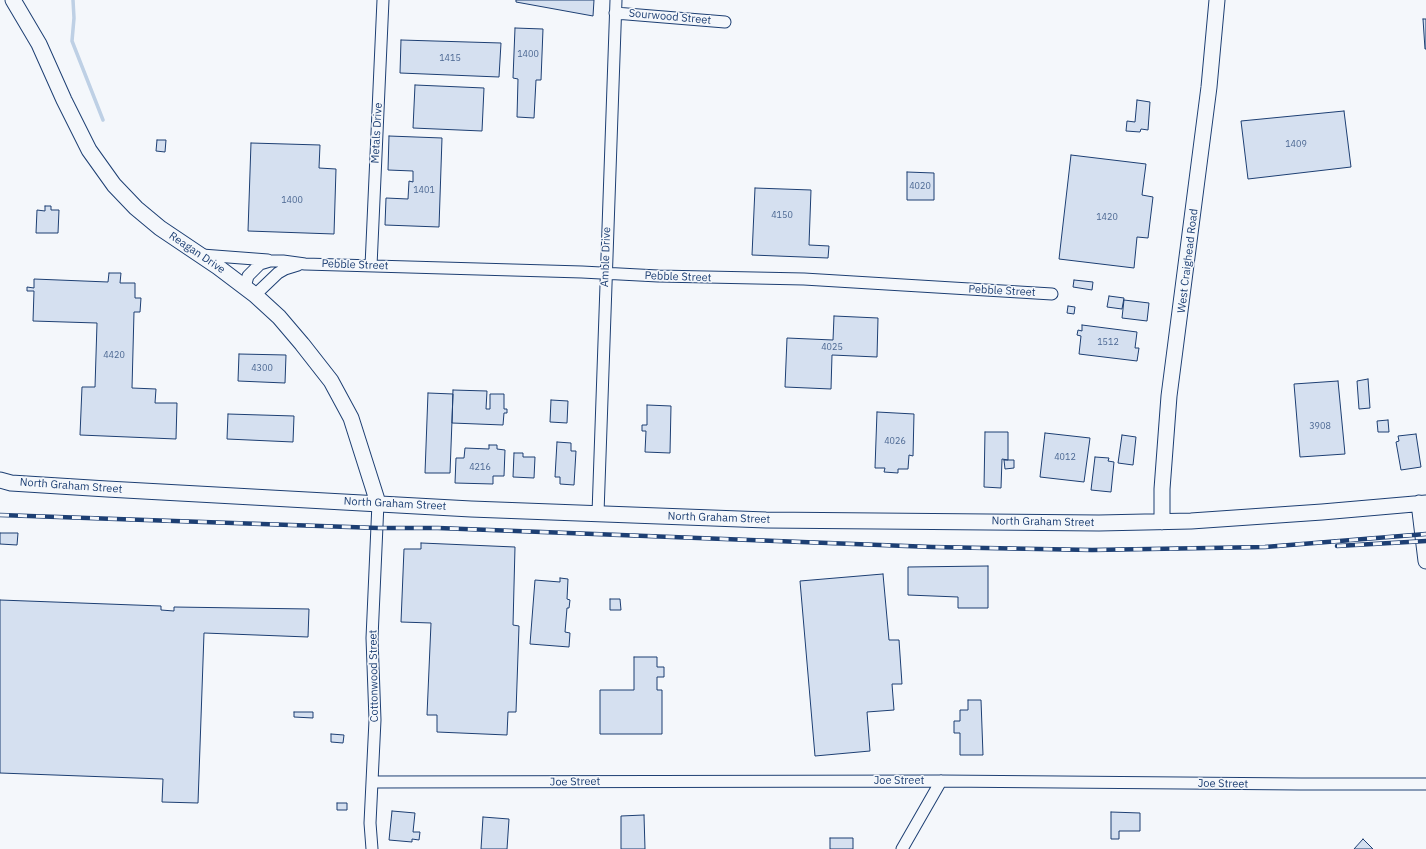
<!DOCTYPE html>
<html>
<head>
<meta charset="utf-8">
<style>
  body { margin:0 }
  canvas { display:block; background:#f4f7fb }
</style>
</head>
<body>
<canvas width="1426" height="849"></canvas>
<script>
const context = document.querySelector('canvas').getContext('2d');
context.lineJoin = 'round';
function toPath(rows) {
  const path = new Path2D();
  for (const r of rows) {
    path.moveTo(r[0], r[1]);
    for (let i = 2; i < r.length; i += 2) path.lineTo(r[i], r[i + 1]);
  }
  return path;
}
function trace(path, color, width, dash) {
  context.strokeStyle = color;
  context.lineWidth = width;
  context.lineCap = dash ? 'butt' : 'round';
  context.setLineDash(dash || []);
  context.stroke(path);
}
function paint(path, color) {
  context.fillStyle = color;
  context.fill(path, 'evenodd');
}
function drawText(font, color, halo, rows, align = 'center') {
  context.font = font + ' "IBM Plex Sans",sans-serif';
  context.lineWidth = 3;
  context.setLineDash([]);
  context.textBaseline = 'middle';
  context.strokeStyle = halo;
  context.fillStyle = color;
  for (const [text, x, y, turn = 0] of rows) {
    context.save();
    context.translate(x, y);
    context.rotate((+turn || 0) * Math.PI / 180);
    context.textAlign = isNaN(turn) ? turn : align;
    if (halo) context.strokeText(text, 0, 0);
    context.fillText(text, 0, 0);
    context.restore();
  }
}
const stream = toPath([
  [73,0,74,18,72,41,103,120]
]);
const building = toPath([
  [516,0,594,0,593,16,516,2,516,0],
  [1423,19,1426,19,1426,49,1425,49,1423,19],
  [515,28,543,29,541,80,536,80,534,118,517,117,518,79,513,78,515,28],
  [401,40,501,43,499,77,400,73,401,40],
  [415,85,484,88,482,131,413,128,415,85],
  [1137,100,1150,102,1148,130,1141,129,1140,132,1126,131,1127,121,1135,122,1137,100],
  [1344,111,1351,167,1248,179,1241,121,1344,111],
  [389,136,442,138,439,227,385,225,386,198,408,199,409,181,413,182,413,171,388,170,389,136],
  [157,140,166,140,165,152,156,151,157,140],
  [251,143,320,145,319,168,336,169,334,234,248,231,251,143],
  [1071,155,1146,164,1142,195,1153,197,1148,238,1137,237,1134,268,1059,259,1071,155],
  [907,172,934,173,934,200,907,200,907,172],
  [755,188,811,190,809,245,829,246,828,258,752,255,755,188],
  [45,206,51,206,51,210,59,210,58,233,36,233,37,210,45,211,45,206],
  [109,273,121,273,120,283,135,283,135,298,141,298,140,312,134,312,132,388,156,389,155,403,177,403,176,439,80,435,82,387,95,387,97,323,33,321,34,291,27,291,27,287,34,288,34,279,108,282,109,273],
  [1074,280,1093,282,1092,290,1073,287,1074,280],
  [1109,296,1124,298,1122,309,1107,307,1109,296],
  [1124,300,1149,303,1147,321,1122,318,1124,300],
  [1068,306,1075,307,1074,314,1067,313,1068,306],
  [834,316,878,318,877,357,832,355,831,389,785,387,787,338,833,340,834,316],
  [1082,325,1137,332,1135,348,1139,348,1137,361,1079,354,1081,336,1077,335,1078,330,1082,331,1082,325],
  [239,354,286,355,285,383,238,381,239,354],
  [1368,379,1370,408,1359,409,1357,381,1368,379],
  [1338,381,1345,454,1300,457,1294,384,1338,381],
  [453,390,487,391,486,409,490,409,490,394,504,394,504,409,507,409,507,413,504,413,503,425,452,423,453,390],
  [428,393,453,394,450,473,425,473,428,393],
  [551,400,568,401,567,423,550,422,551,400],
  [647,405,671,406,670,453,645,452,646,431,642,431,642,425,647,425,647,405],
  [877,412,914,414,913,456,909,455,908,469,898,469,898,473,884,472,885,468,875,468,877,412],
  [228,414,294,416,293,442,227,439,228,414],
  [1388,420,1389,432,1378,432,1377,421,1388,420],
  [985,432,1008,432,1008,460,1002,459,1001,488,984,487,985,432],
  [1045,433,1090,438,1084,482,1040,477,1045,433],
  [1416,434,1421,467,1401,470,1396,442,1399,441,1398,436,1416,434],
  [1122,435,1136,437,1133,465,1118,463,1122,435],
  [557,442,571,443,571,451,576,451,574,485,560,484,560,477,555,477,557,442],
  [489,445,497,445,497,449,505,450,504,476,493,476,493,484,455,483,456,458,464,458,465,448,489,449,489,445],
  [514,453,523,453,523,457,535,457,534,478,513,477,514,453],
  [1095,457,1109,458,1108,461,1114,462,1111,492,1091,490,1095,457],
  [1004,460,1014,460,1014,468,1005,469,1004,460],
  [0,533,18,533,17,545,0,544,0,533],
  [421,543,515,547,513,625,519,626,516,712,508,712,507,735,437,732,437,715,427,715,431,623,401,622,404,549,421,549,421,543],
  [988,566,988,608,958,608,958,597,908,595,908,567,988,566],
  [883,574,889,640,899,640,902,684,892,684,894,710,867,712,870,751,815,756,800,581,883,574],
  [560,578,568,579,567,599,570,600,569,608,567,608,565,632,570,633,569,647,530,644,535,580,560,582,560,578],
  [610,599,620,599,621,610,610,610,610,599],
  [0,600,161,606,161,610,174,611,174,607,309,609,308,637,204,633,198,803,162,802,163,779,0,773,0,600],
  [634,657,657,657,657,667,664,667,664,677,657,677,657,690,662,690,662,734,600,734,600,690,634,690,634,657],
  [968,700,981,700,983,755,960,755,960,733,954,733,954,721,960,721,960,710,968,710,968,700],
  [294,712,313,712,313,718,294,717,294,712],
  [331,734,344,735,343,743,331,742,331,734],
  [337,803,347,803,347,810,337,810,337,803],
  [392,811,415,813,413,832,420,832,419,840,412,839,412,842,389,840,392,811],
  [1111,812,1140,813,1140,831,1119,831,1119,839,1111,839,1111,812],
  [644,815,645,849,621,849,621,816,644,815],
  [483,817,509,819,507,849,481,849,483,817],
  [830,838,853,838,853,849,830,849,830,838],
  [1363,839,1373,849,1354,849,1363,839]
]);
const street = toPath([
  [615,13,725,22],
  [202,255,268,260],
  [371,266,383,0],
  [245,287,248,276,260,264,270,261,283,261,305,264,582,272,658,276,804,279,1052,294],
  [255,295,278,273,285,269,298,265],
  [598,513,616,0],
  [373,782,941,781,1301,784,1426,784],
  [372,849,370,823,375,720,372,638,378,503],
  [902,849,941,781]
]);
const secondary = toPath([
  [13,0,39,44,64,100,89,150,114,185,136,208,160,228,218,267,255,295,279,317,302,344,331,381,351,418,378,503],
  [0,480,11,483,107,489,471,509,766,520,1099,523,1191,521,1322,512,1426,503],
  [1419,503,1426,561],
  [1162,522,1162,489,1169,396,1209,87,1217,0]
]);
const rail = toPath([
  [0,515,378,528,438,528,932,547,1092,550,1265,547,1426,534],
  [1337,546,1426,541]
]);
const numberNames = [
  ["1400",528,54],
  ["1415",450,58],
  ["1409",1296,144],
  ["4020",920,186],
  ["1401",424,190],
  ["1400",292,200],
  ["4150",782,215],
  ["1420",1107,217],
  ["1512",1108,342],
  ["4025",832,347],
  ["4420",114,355],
  ["4300",262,368],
  ["3908",1320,426],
  ["4026",895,441],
  ["4012",1065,457],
  ["4216",480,467]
];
const streetNames = [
  ["Sourwood Street",670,17,5],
  ["Metals Drive",377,133,-87],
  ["Reagan Drive",197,253,34],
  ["Amble Drive",606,257,-88],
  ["West Craighead Road",1188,261,-83],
  ["Pebble Street",355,265,2],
  ["Pebble Street",678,277,2],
  ["Pebble Street",1002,291,3],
  ["North Graham Street",71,486,4],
  ["North Graham Street",395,504,3],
  ["North Graham Street",719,518,2],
  ["North Graham Street",1043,522,1],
  ["Cottonwood Street",374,676,-91],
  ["Joe Street",899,781],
  ["Joe Street",575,782,-1],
  ["Joe Street",1223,784,1]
];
trace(stream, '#bed0e5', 3.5);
paint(building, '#d5e0f0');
trace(building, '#1d3f73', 1);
trace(street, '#1d3f73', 13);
trace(secondary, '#1d3f73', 17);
trace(street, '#f4f7fb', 11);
trace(secondary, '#f4f7fb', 15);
trace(rail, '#1d3f73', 4.5);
trace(rail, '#f4f7fb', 3, [9]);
drawText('9px', '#4b6792', null, numberNames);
drawText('11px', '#1d3f73', '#f4f7fb', streetNames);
</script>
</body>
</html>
